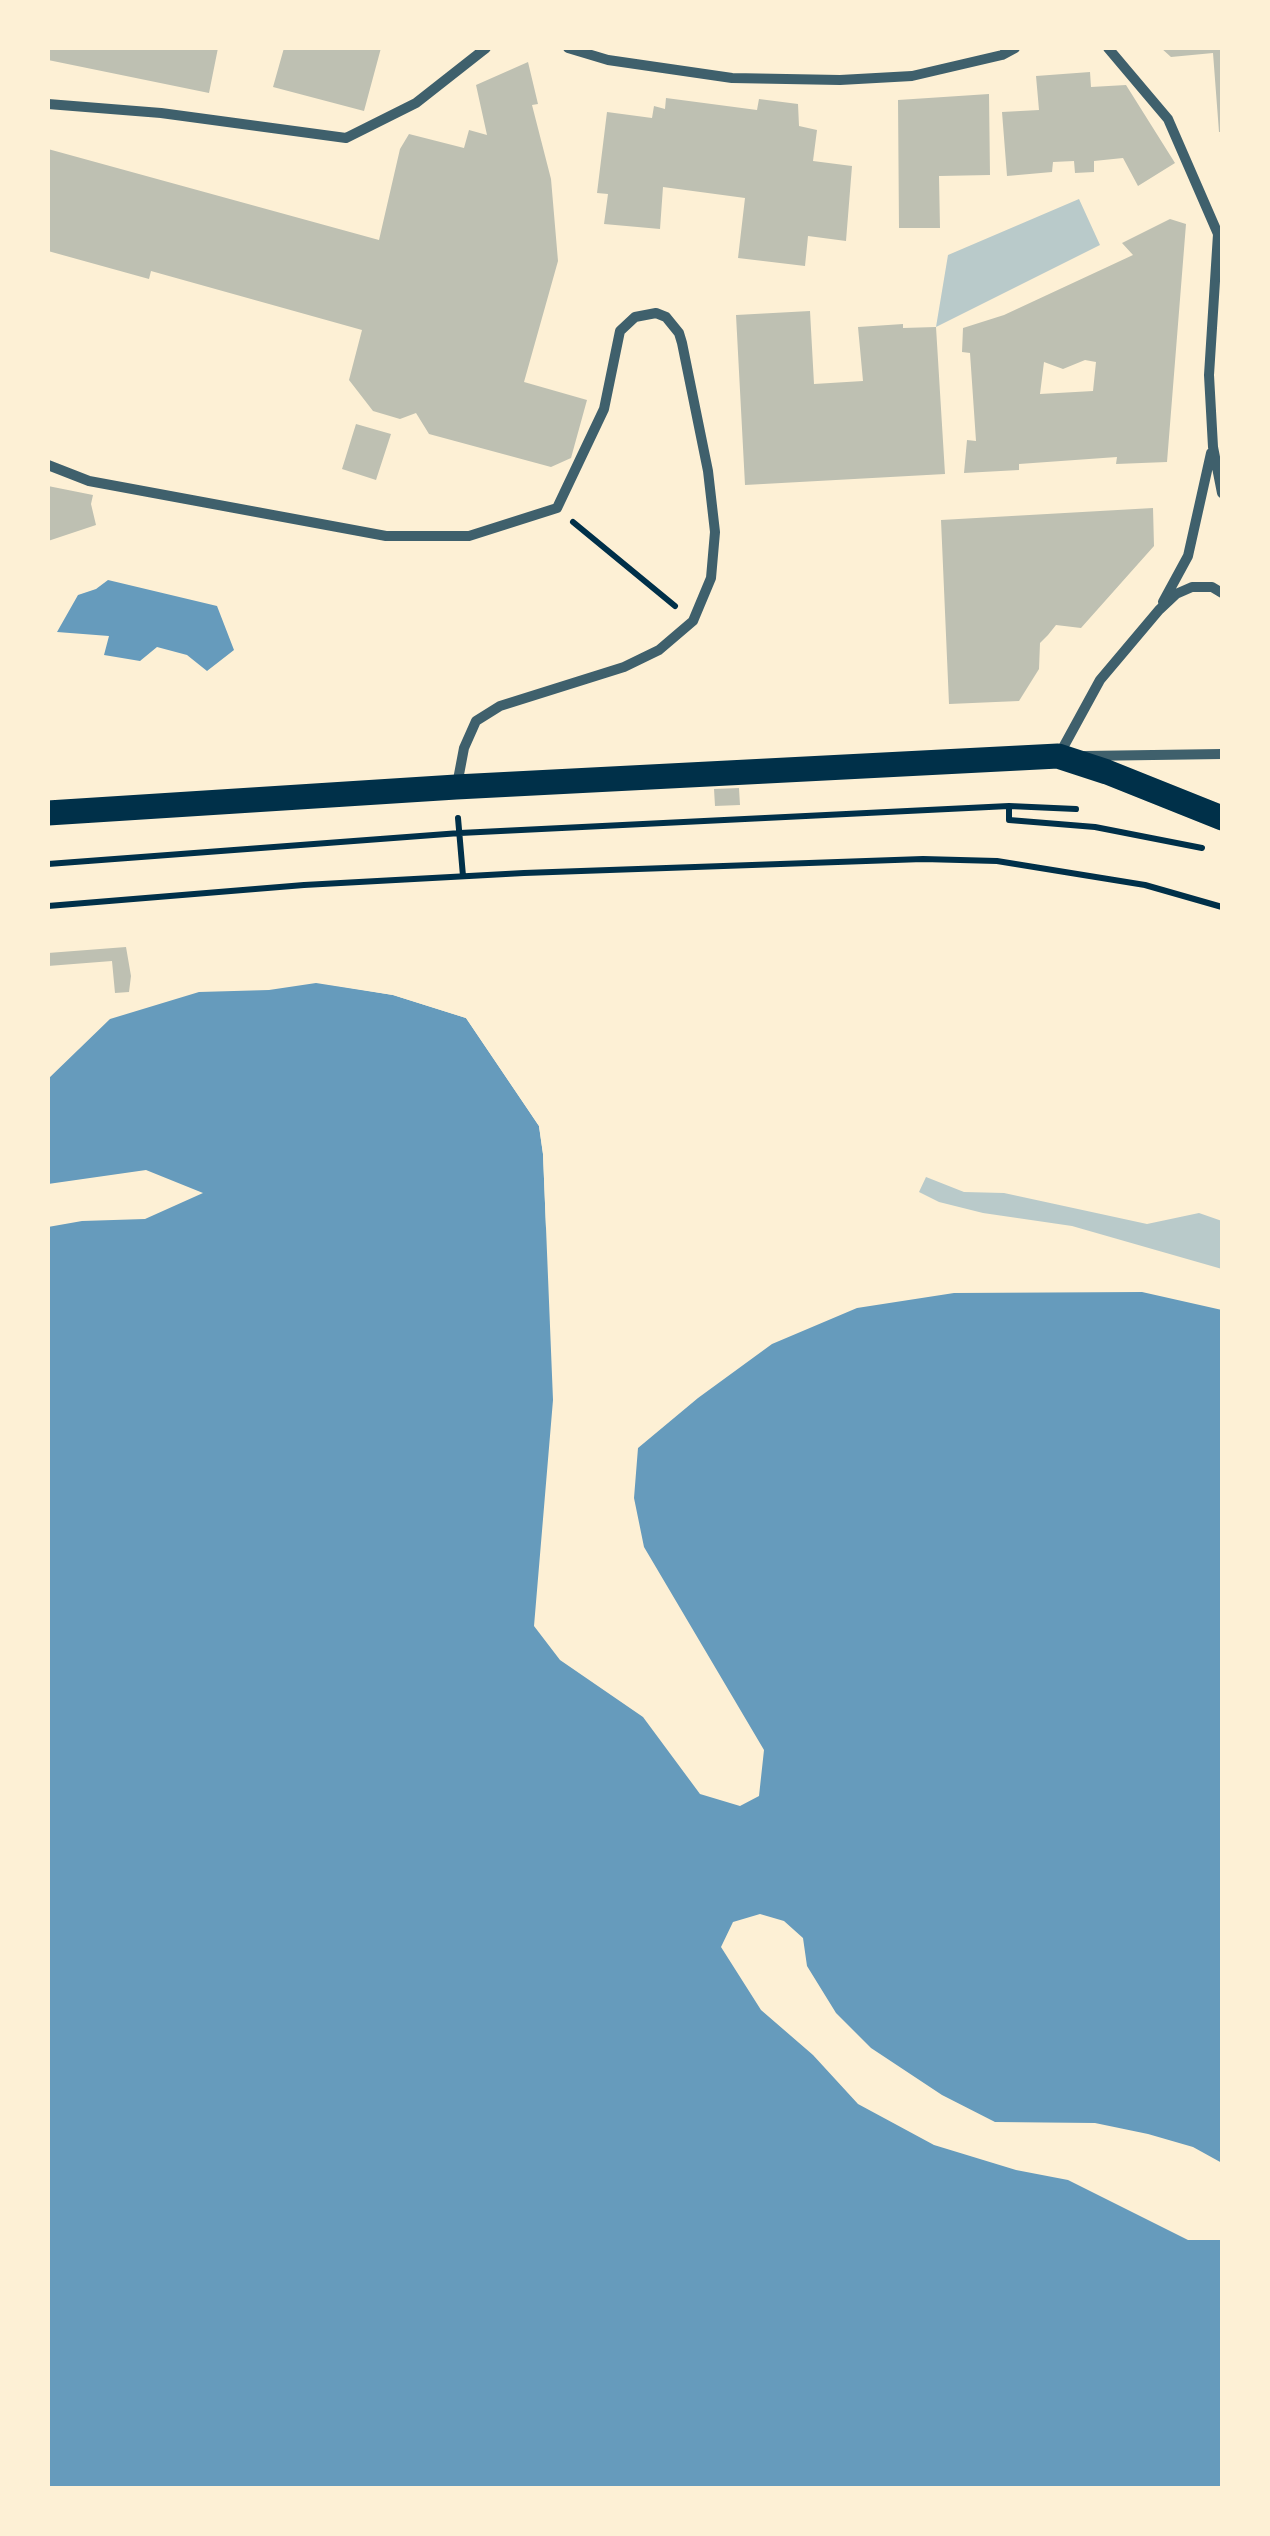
<!DOCTYPE html>
<html>
<head>
<meta charset="utf-8">
<style>
  body { margin:0 }
  #map { position:relative; width:1270px; height:2536px; overflow:hidden; background:#fdf0d5; font-family:"PT Sans Narrow",sans-serif }
  canvas { display:block }
  .frame { position:absolute; inset:0; border:50px solid #fdf0d5; pointer-events:none }
</style>
</head>
<body>
<div id="map">
<canvas width="1270" height="2536"></canvas>
<div class="frame"></div>
</div>
<script>
const context = document.querySelector('canvas').getContext('2d');
context.lineJoin = 'round';
function paint(path, color) {
  context.fillStyle = color;
  context.fill(path, 'evenodd');
}
function toPath(rows) {
  const path = new Path2D();
  for (const r of rows) {
    path.moveTo(r[0], r[1]);
    for (let i = 2; i < r.length; i += 2) path.lineTo(r[i], r[i + 1]);
  }
  return path;
}
function trace(path, color, width, dash) {
  context.strokeStyle = color;
  context.lineWidth = width;
  context.lineCap = dash ? 'butt' : 'round';
  context.setLineDash(dash || []);
  context.stroke(path);
}
const green = toPath([
  [1079,199,1100,245,936,327,948,255],
  [926,1177,964,1192,1004,1193,1147,1224,1199,1213,1222,1221,1222,1269,1072,1226,983,1213,939,1202,919,1192]
]);
const water = toPath([
  [108,580,217,606,234,650,207,671,187,655,157,647,140,661,104,655,109,636,57,632,78,595,96,589],
  [316,983,393,995,466,1018,539,1126,543,1154,553,1400,534,1626,560,1660,643,1717,700,1794,740,1806,759,1796,764,1750,644,1547,634,1498,638,1448,698,1398,772,1344,857,1308,954,1293,1142,1292,1222,1310,1222,2488,48,2488,48,1227,82,1221,145,1219,203,1193,146,1170,48,1184,48,1079,110,1019,199,992,269,990]
]);
const pier = toPath([
  [317,978,395,990,470,1014,543,1124,548,1154,551,1229,546,1228,543,1154,539,1126,466,1018,393,995,303,980],
  [760,1914,784,1921,803,1938,807,1966,836,2013,871,2048,942,2095,995,2122,1095,2123,1148,2134,1193,2147,1222,2163,1222,2240,1188,2240,1068,2180,1016,2170,934,2145,858,2104,813,2055,761,2010,721,1947,733,1922]
]);
const building = toPath([
  [48,48,218,48,209,93,48,60],
  [284,48,381,48,364,111,273,87],
  [1161,48,1222,48,1222,132,1219,132,1213,53,1171,57],
  [528,62,538,104,532,105,551,179,558,261,524,382,587,400,571,458,551,467,429,434,416,413,400,419,373,411,349,380,362,330,151,271,149,279,48,251,48,149,379,240,400,149,409,134,464,148,469,130,487,135,476,85],
  [1090,72,1091,87,1126,85,1175,163,1138,186,1123,158,1094,161,1094,172,1075,173,1074,161,1053,162,1052,172,1007,176,1002,112,1039,110,1036,76],
  [989,94,990,175,939,176,940,228,899,228,898,100],
  [666,98,757,110,759,99,798,104,799,126,817,130,813,161,852,166,846,241,808,236,805,266,738,258,745,198,663,187,660,229,604,224,608,194,597,193,607,112,652,118,654,106,665,109],
  [1170,219,1186,224,1167,462,1116,464,1117,457,1019,464,1019,470,964,473,967,440,976,441,970,353,962,352,963,328,1004,315,1133,255,1122,243],
  [1085,360,1096,362,1093,391,1040,394,1044,362,1063,369],
  [810,311,814,384,863,381,858,327,903,324,903,328,936,327,945,474,745,485,736,315],
  [356,424,391,434,376,480,342,469],
  [48,486,93,495,91,504,96,525,48,541],
  [1153,508,1154,546,1081,628,1056,625,1048,635,1040,643,1039,669,1019,701,949,704,941,520],
  [739,788,740,805,715,806,714,789],
  [126,947,131,976,129,992,115,993,112,961,48,966,48,953]
]);
const path = toPath([
  [573,522,675,606],
  [1009,806,1009,820,1095,827,1202,848],
  [458,818,463,876],
  [48,864,460,833,1009,806,1076,809],
  [48,906,304,885,524,873,923,859,997,861,1145,885,1222,907]
]);
const minor = toPath([
  [568,48,608,60,732,78,840,80,912,76,1002,55,1015,48],
  [1108,48,1168,119,1218,234,1209,375,1213,447,1222,493],
  [48,104,161,113,346,138,416,103,486,48],
  [48,465,89,481,386,536,469,536,557,508,604,409,620,331,635,317,656,313,666,317,679,333,682,343,708,471,715,532,711,578,693,621,659,650,624,667,500,706,476,721,464,748,457,785],
  [1163,602,1188,556,1211,453],
  [1059,755,1100,680,1159,610,1176,594,1192,587,1212,587,1222,593],
  [1084,756,1222,754]
]);
const primary = toPath([
  [48,813,456,787,1058,756,1107,772,1222,818]
]);
paint(green, '#b9caca');
paint(water, '#669bbc');
paint(pier, '#fdf0d5');
paint(building, '#bec0b2');
trace(path, '#003049', 6);
trace(minor, '#3f606c', 10);
trace(primary, '#003049', 25);
</script>
</body>
</html>
